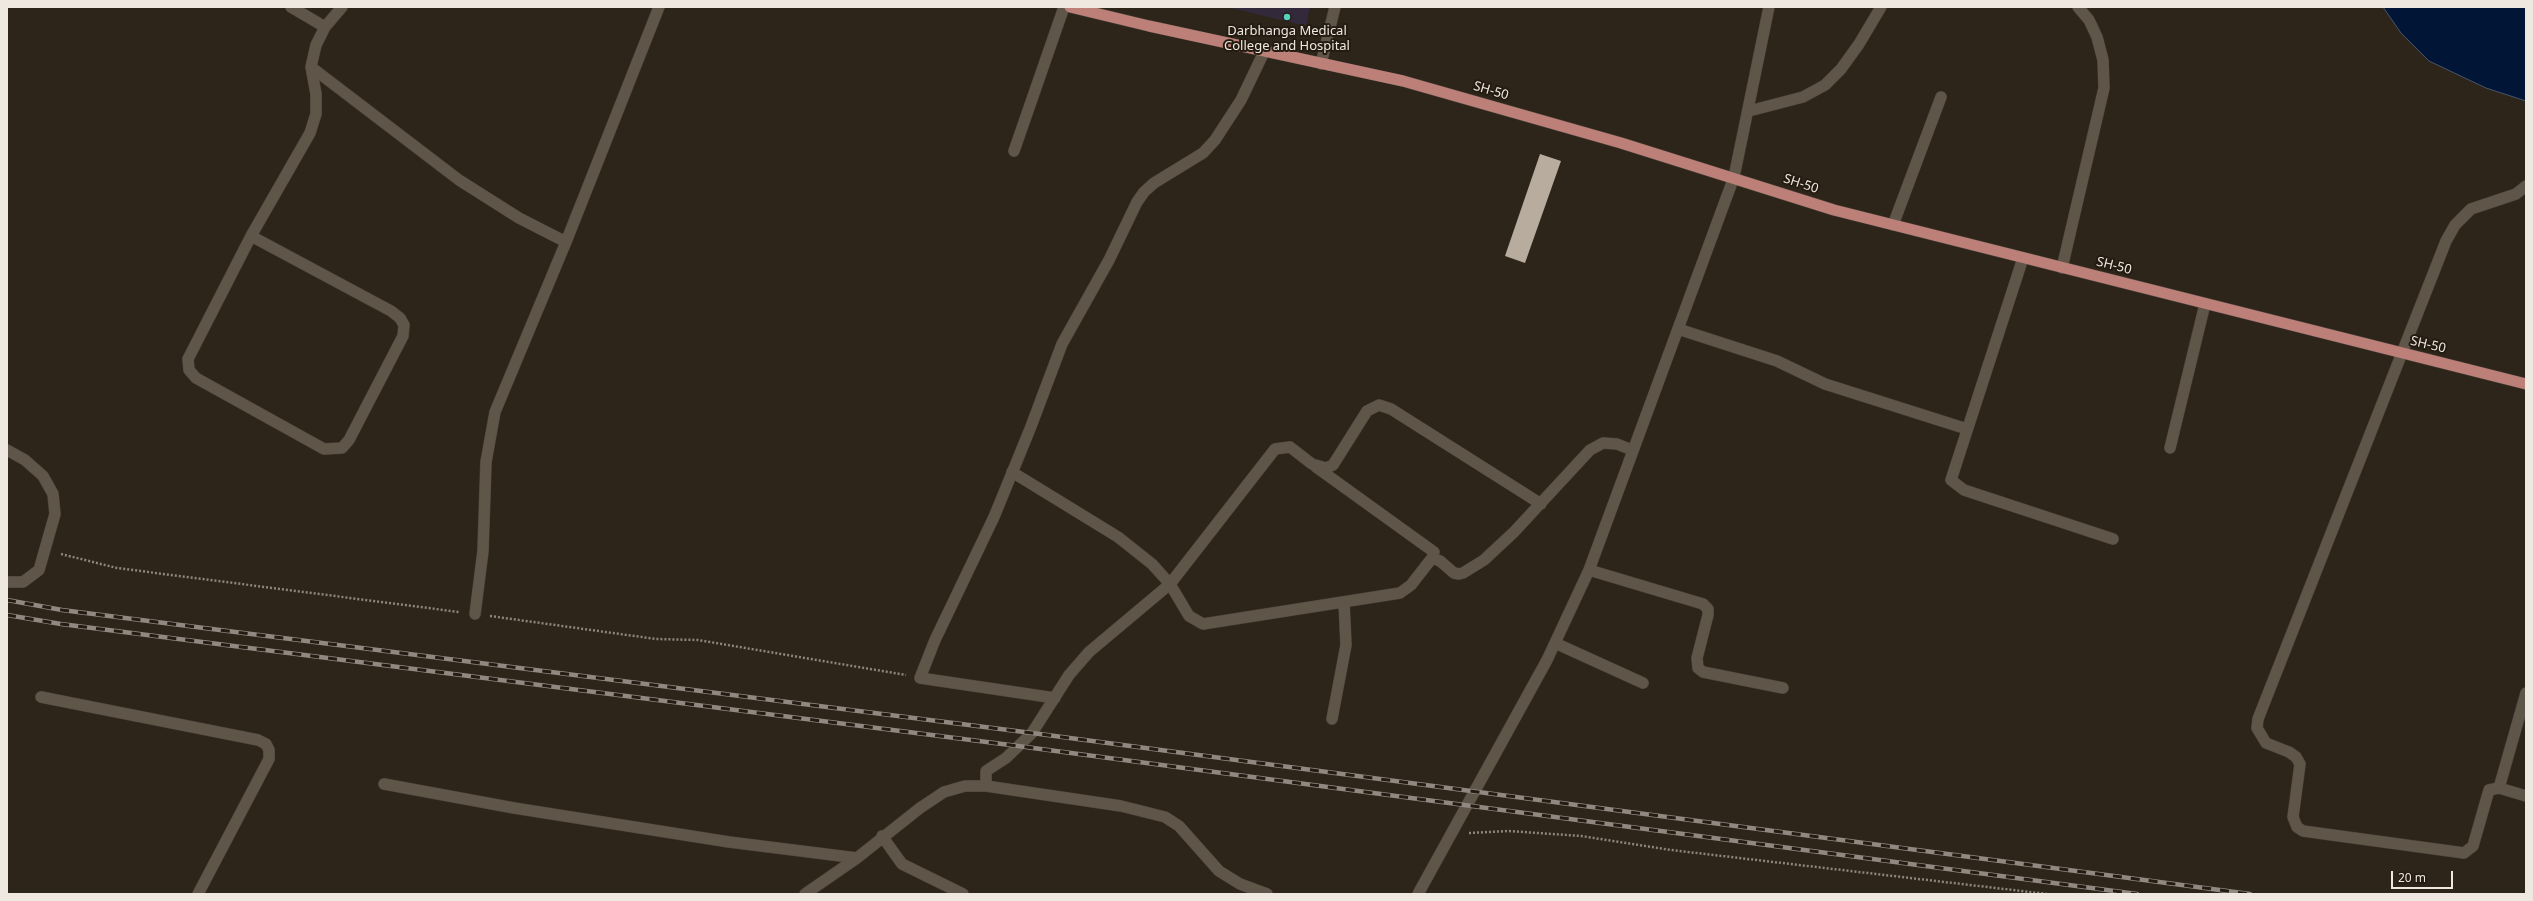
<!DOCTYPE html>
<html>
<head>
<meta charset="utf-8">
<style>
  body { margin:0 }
  #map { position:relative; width:2533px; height:901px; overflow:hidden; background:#2e251a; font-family:"Noto Sans",sans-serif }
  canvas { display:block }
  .frame { position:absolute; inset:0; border:8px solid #eee8e1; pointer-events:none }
  .scale { position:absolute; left:2391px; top:871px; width:62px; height:18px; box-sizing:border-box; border:2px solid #eee8e1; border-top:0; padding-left:5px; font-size:12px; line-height:14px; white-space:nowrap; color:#eee8e1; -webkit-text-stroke:3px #241b11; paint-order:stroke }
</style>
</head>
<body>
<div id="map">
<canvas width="2533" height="901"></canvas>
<div class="frame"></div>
<div class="scale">20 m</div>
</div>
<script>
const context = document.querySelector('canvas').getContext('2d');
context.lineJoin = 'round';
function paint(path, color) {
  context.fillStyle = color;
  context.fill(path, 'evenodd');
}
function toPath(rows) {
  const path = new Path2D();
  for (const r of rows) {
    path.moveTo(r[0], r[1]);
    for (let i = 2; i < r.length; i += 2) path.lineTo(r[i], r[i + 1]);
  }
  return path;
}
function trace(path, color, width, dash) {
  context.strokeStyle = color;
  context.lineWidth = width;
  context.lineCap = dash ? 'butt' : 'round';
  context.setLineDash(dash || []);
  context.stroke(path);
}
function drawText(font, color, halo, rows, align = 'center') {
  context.font = font + ' "Noto Sans",sans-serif';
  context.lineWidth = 4;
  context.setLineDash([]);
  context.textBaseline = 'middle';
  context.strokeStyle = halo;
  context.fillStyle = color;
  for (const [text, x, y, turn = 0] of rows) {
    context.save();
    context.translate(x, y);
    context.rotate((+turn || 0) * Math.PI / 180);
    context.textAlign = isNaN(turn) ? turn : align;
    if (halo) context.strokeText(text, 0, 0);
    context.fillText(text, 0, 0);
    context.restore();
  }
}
const education = toPath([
  [1227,7,1310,7,1306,26]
]);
const water = toPath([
  [2383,7,2526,7,2526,101,2486,88,2429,61,2401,33,2383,7]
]);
const building = toPath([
  [1540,154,1561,161,1525,263,1505,256]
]);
const path = toPath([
  [61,554,117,568,459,612],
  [490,616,656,639,698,640,906,675],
  [1469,833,1509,831,1581,836,1671,850,2047,894]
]);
const minor = toPath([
  [291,7,325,27],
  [1321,64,1335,7],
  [311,67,459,180,519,218,566,242,659,7],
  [1749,111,1803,97,1825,85,1841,69,1859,44,1881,7],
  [1014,151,1064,7],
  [2526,186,2516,194,2471,209,2455,225,2446,241,2258,719,2257,728,2266,743,2289,752,2296,757,2300,764,2293,817,2297,827,2303,831,2464,853,2473,846,2489,790,2499,788,2526,796],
  [1893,225,1941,97],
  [251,236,391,311,400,318,404,325,403,336,349,440,342,448,324,449,196,378,189,370,188,359,251,236,310,133,316,114,316,94,311,67,316,45,325,27,342,7],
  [2023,258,1951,480,1964,490,2113,539],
  [2062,268,2104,88,2103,60,2097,37,2089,20,2078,7],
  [1678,329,1777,361,1825,384,1967,429],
  [2170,448,2205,304],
  [7,450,25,460,43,476,53,494,55,514,39,570,23,582,7,582],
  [1316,467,1434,552],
  [1012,472,1118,537,1152,564,1170,584,1275,449,1290,447,1312,464,1326,468,1333,465,1367,411,1379,405,1391,409,1541,504],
  [1589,570,1703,604,1708,609,1708,615,1697,658,1698,668,1703,672,1783,688],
  [475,614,483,551,486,462,495,412,566,242],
  [1555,643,1643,683],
  [41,697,258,740,266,744,269,750,269,759,198,894],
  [1055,698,920,678,935,640,994,517,1030,429,1062,344,1109,260,1137,202,1144,192,1154,183,1203,153,1215,140,1241,100,1264,52],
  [1332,719,1346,645,1344,602],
  [384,784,514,808,729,842,857,858],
  [986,786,986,771,1006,758,1032,733,1069,675,1089,652,1170,584,1189,616,1203,624,1400,593,1411,585,1432,558,1440,561,1454,573,1459,574,1463,573,1484,560,1514,532,1590,450,1603,443,1617,444,1632,450],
  [2499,788,2526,693],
  [882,836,902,864,963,894],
  [805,894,857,858,920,808,944,792,965,786,986,786,1121,806,1165,817,1179,826,1219,871,1240,884,1267,894],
  [1418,894,1547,660,1589,570,1734,177]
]);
const tertiary = toPath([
  [1734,177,1769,7]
]);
const primary = toPath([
  [1070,7,1149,26,1403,81,1621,143,1834,210,2526,384]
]);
const rail = toPath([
  [7,600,62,610,1032,733,2250,894],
  [7,615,61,624,1018,746,2137,894]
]);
const markers = [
  [1287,17,4,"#58cec0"]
];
const poiNames = [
  ["Darbhanga Medical",1287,31],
  ["College and Hospital",1287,46]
];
const streetNames = [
  ["SH-50",1491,91,16],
  ["SH-50",1801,184,18],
  ["SH-50",2114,266,14],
  ["SH-50",2428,345,13]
];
paint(education, '#322a3a');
paint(water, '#011637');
trace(water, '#48556a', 1);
paint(building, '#b8ac9f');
trace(minor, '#4a423a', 12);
trace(tertiary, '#4a423a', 12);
trace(primary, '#4a423a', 12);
trace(path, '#8d867d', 2.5, [2, 2]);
trace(minor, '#605549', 11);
trace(tertiary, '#605549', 11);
trace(primary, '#bc8079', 11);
trace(rail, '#918981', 4.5);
trace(rail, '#241b11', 3, [9]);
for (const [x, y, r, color] of markers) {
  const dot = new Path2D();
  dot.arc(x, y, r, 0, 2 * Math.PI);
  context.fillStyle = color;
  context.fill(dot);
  trace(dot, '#241b11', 1.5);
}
drawText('13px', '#eee8e1', '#241b11', poiNames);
drawText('13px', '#eee8e1', '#241b11', streetNames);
</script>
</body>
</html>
